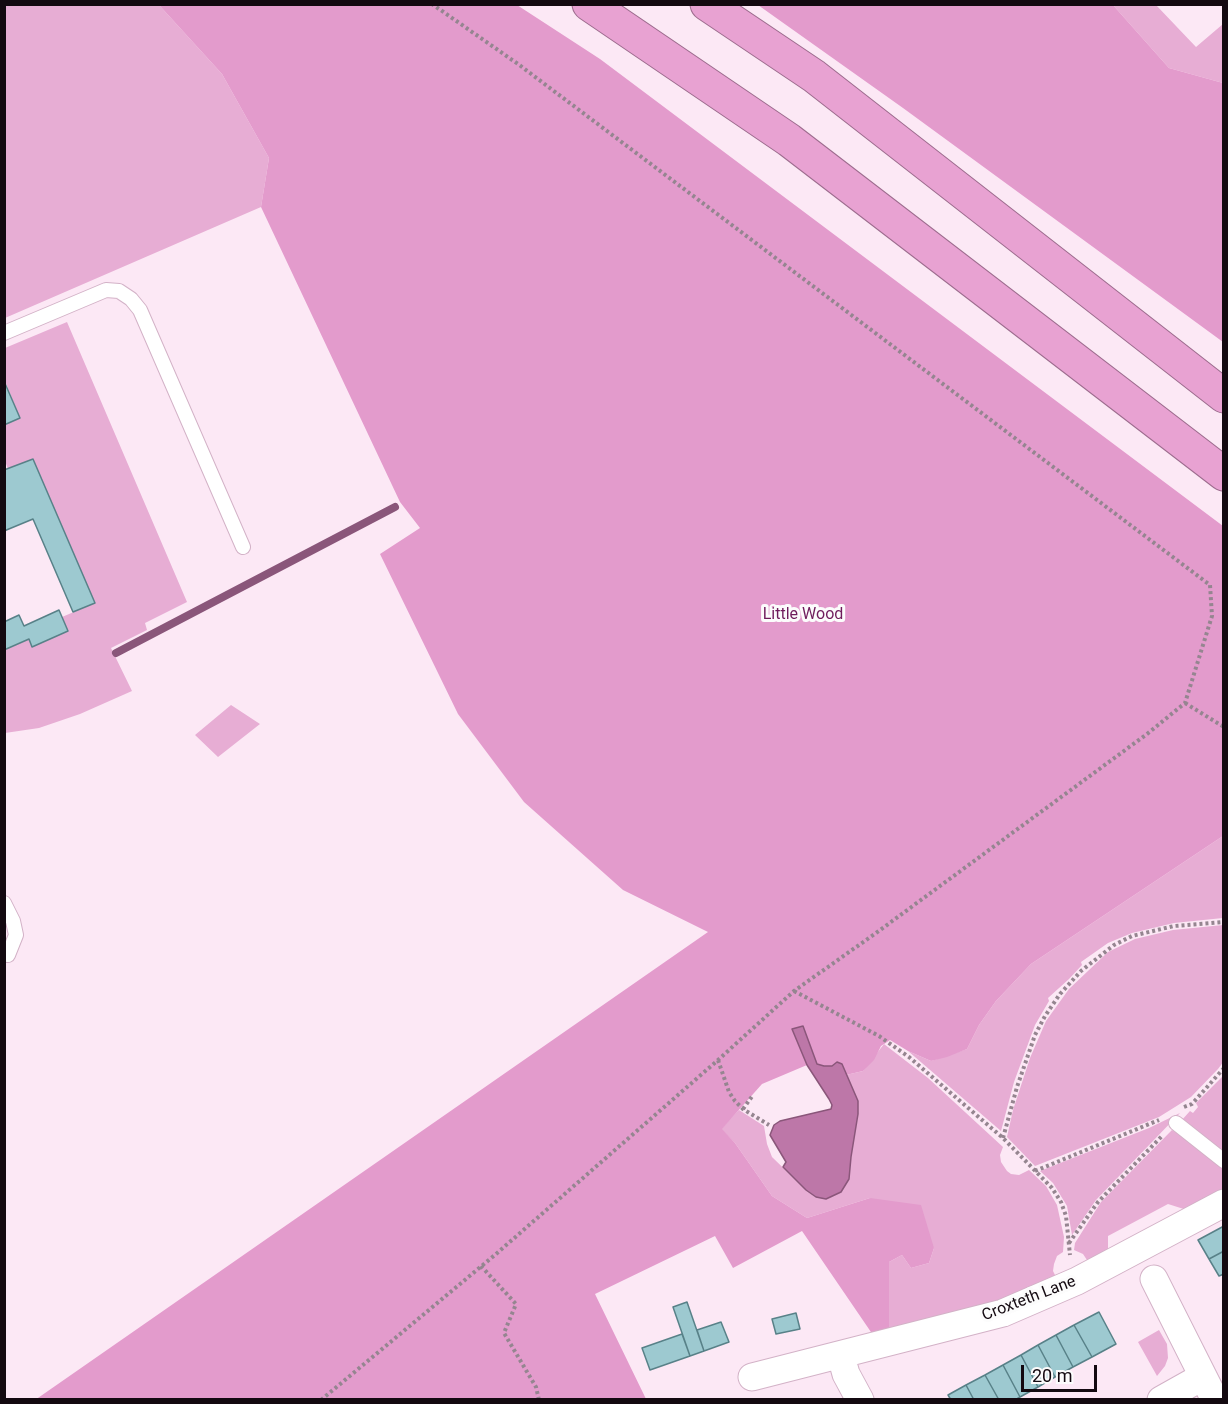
<!DOCTYPE html>
<html>
<head>
<meta charset="utf-8">
<style>
  body { margin:0 }
  #map { position:relative; width:1228px; height:1404px; overflow:hidden; background:#fce8f5; font-family:Roboto,sans-serif }
  canvas { display:block }
  .frame { position:absolute; inset:0; border:6px solid #130910; pointer-events:none }
  .scale { position:absolute; left:1021px; top:1365px; width:76px; height:27px; box-sizing:border-box; border:3px solid #130910; border-top:0; padding-left:8px; font-size:18px; line-height:21px; white-space:nowrap; color:#130910; -webkit-text-stroke:4px #fcfcfc; paint-order:stroke }
</style>
</head>
<body>
<div id="map">
<canvas width="1228" height="1404"></canvas>
<div class="frame"></div>
<div class="scale">20 m</div>
</div>
<script>
const context = document.querySelector('canvas').getContext('2d');
context.lineJoin = 'round';
function paint(path, color) {
  context.fillStyle = color;
  context.fill(path, 'evenodd');
}
function toPath(rows) {
  const path = new Path2D();
  for (const r of rows) {
    path.moveTo(r[0], r[1]);
    for (let i = 2; i < r.length; i += 2) path.lineTo(r[i], r[i + 1]);
  }
  return path;
}
function trace(path, color, width, dash) {
  context.strokeStyle = color;
  context.lineWidth = width;
  context.lineCap = dash ? 'butt' : 'round';
  context.setLineDash(dash || []);
  context.stroke(path);
}
function drawText(font, color, halo, rows, align = 'center') {
  context.font = font + ' Roboto,sans-serif';
  context.lineWidth = 6;
  context.setLineDash([]);
  context.textBaseline = 'middle';
  context.strokeStyle = halo;
  context.fillStyle = color;
  for (const [text, x, y, turn = 0] of rows) {
    context.save();
    context.translate(x, y);
    context.rotate((+turn || 0) * Math.PI / 180);
    context.textAlign = isNaN(turn) ? turn : align;
    if (halo) context.strokeText(text, 0, 0);
    context.fillText(text, 0, 0);
    context.restore();
  }
}
const green = toPath([
  [5,5,159,5,222,74,269,158,261,207,5,318],
  [1113,5,1156,5,1196,47,1223,24,1223,83,1169,68],
  [67,322,187,602,145,623,147,630,111,648,132,691,80,714,39,728,5,733,5,650,29,639,33,646,68,631,62,617,95,603,33,459,8,469,5,461,5,425,20,418,5,381,5,348],
  [231,705,260,724,218,757,195,735],
  [1223,836,1223,918,1174,923,1132,933,1108,943,1081,962,1082,965,1069,979,1048,998,1049,1001,1035,1025,1014,1082,1001,1131,908,1051,931,1061,967,1049,979,1025,996,1001,1031,964],
  [1223,925,1224,1061,1218,1069,1191,1097,1159,1117,1035,1166,1007,1137,1013,1110,1030,1058,1046,1021,1069,989,1108,952,1135,939,1173,930],
  [884,1044,928,1078,1003,1147,1000,1155,1001,1162,1007,1171,1011,1174,1019,1175,1029,1170,1046,1186,1057,1205,1064,1237,1063,1252,1057,1256,1054,1264,1053,1271,1057,1279,1038,1288,889,1336,889,1262,902,1255,911,1268,929,1263,934,1248,870,1198,807,1218,772,1196,735,1143,721,1129,739,1110,764,1126,767,1144,772,1157,806,1190,849,1180,851,1157,858,1114,858,1101,846,1075,863,1071],
  [1222,1077,1223,1077,1223,1153,1197,1131,1181,1121,1190,1111,1193,1113,1198,1107,1196,1103],
  [1180,1113,1096,1200,1072,1235,1067,1206,1053,1183,1040,1171,1149,1128],
  [1172,1130,1185,1138,1222,1167,1223,1192,1190,1211,1168,1204,1108,1236,1108,1254,1089,1263,1083,1254,1074,1250,1075,1243,1101,1202],
  [1159,1330,1167,1344,1168,1358,1165,1366,1157,1376,1138,1342]
]);
const forest = toPath([
  [159,5,517,5,600,59,1223,526,1223,836,1031,964,996,1001,979,1025,967,1049,947,1057,931,1061,908,1051,890,1040,881,1046,874,1060,863,1071,846,1075,842,1064,838,1062,832,1066,824,1066,817,1064,803,1027,793,1029,807,1065,762,1084,722,1129,735,1143,772,1196,807,1218,870,1198,921,1205,934,1248,929,1263,911,1268,902,1255,889,1262,889,1336,873,1335,802,1231,733,1268,715,1236,595,1294,646,1399,35,1400,708,932,623,890,524,802,458,714,380,554,420,528,400,502,261,207,269,158,222,74],
  [758,5,1113,5,1169,68,1223,83,1223,342,903,108]
]);
const water = toPath([
  [803,1026,817,1064,824,1066,832,1066,837,1062,842,1064,858,1101,858,1114,851,1157,849,1179,841,1192,826,1199,816,1197,806,1190,783,1167,786,1162,770,1135,774,1125,780,1121,831,1109,832,1105,829,1099,807,1065,792,1029,803,1026]
]);
const stream = toPath([
  [116,653,395,507]
]);
const building = toPath([
  [4,381,20,418,4,425,4,381],
  [33,459,95,603,73,612,33,519,4,531,4,470,33,459],
  [59,610,68,631,32,647,29,639,4,650,4,622,19,615,24,626,59,610],
  [1224,1226,1224,1251,1209,1259,1198,1240,1224,1226],
  [1224,1251,1224,1274,1219,1276,1209,1259,1224,1251],
  [687,1302,704,1351,690,1356,673,1307,687,1302],
  [1099,1312,1116,1344,1092,1357,1074,1325,1099,1312],
  [796,1313,800,1329,776,1334,772,1319,796,1313],
  [721,1322,729,1342,704,1351,697,1330,721,1322],
  [1074,1325,1092,1357,1073,1367,1056,1335,1074,1325],
  [682,1334,690,1356,650,1370,642,1348,682,1334],
  [1056,1335,1073,1367,1055,1377,1038,1345,1056,1335],
  [1038,1345,1055,1377,1038,1387,1021,1355,1038,1345],
  [1021,1355,1038,1387,1020,1397,1003,1365,1021,1355],
  [1003,1365,1020,1397,1015,1400,999,1400,985,1375,1003,1365],
  [985,1375,999,1400,974,1400,966,1385,985,1375],
  [966,1385,974,1400,951,1400,948,1395,966,1385]
]);
const path = toPath([
  [1185,703,1224,727],
  [794,991,879,1036,909,1057,1003,1138,1052,1188,1061,1202,1066,1216,1070,1255],
  [718,1060,729,1092,735,1101,743,1109,769,1125],
  [1184,1107,1192,1104,1224,1068],
  [743,1109,753,1095],
  [1003,1138,1017,1087,1035,1035,1045,1016,1060,994,1081,971,1114,945,1132,936,1174,926,1224,922],
  [1035,1171,1159,1120],
  [1069,1243,1098,1202,1162,1136],
  [481,1266,516,1304,504,1333,536,1387,539,1400],
  [321,1400,496,1254,718,1060,794,991,876,933,1147,734,1185,703,1212,616,1210,585,518,64,432,4]
]);
const service = toPath([
  [4,333,106,290,119,291,131,299,140,310,243,547],
  [4,903,13,921,16,935,8,955],
  [1176,1123,1224,1161]
]);
const minor = toPath([
  [1154,1279,1215,1400],
  [841,1356,846,1374,860,1400],
  [752,1377,1003,1313,1077,1281,1224,1203],
  [1161,1400,1202,1377]
]);
const motorway = toPath([
  [589,4,789,140,1224,474],
  [707,4,814,76,1224,396]
]);
const parkNames = [
  ["Little Wood",803,615]
];
const streetNames = [
  ["Croxteth Lane",1029,1299,-21]
];
paint(green, '#e7add4');
paint(forest, '#e39bcc');
paint(water, '#bd77a8');
trace(water, '#8a567a', 1.5);
trace(stream, '#8a567a', 8);
paint(building, '#9dc9d0');
trace(building, '#588188', 1.5);
trace(service, '#d3b2c7', 16);
trace(minor, '#d3b2c7', 29);
trace(motorway, '#9d6c8e', 35);
trace(path, '#958590', 4, [3, 3]);
trace(service, '#fff', 14);
trace(minor, '#fff', 27);
trace(motorway, '#e8a2d2', 33);
drawText('16px', '#6f1c5c', '#fcfcfc', parkNames);
drawText('16px', '#130910', '#fcfcfc', streetNames);
</script>
</body>
</html>
